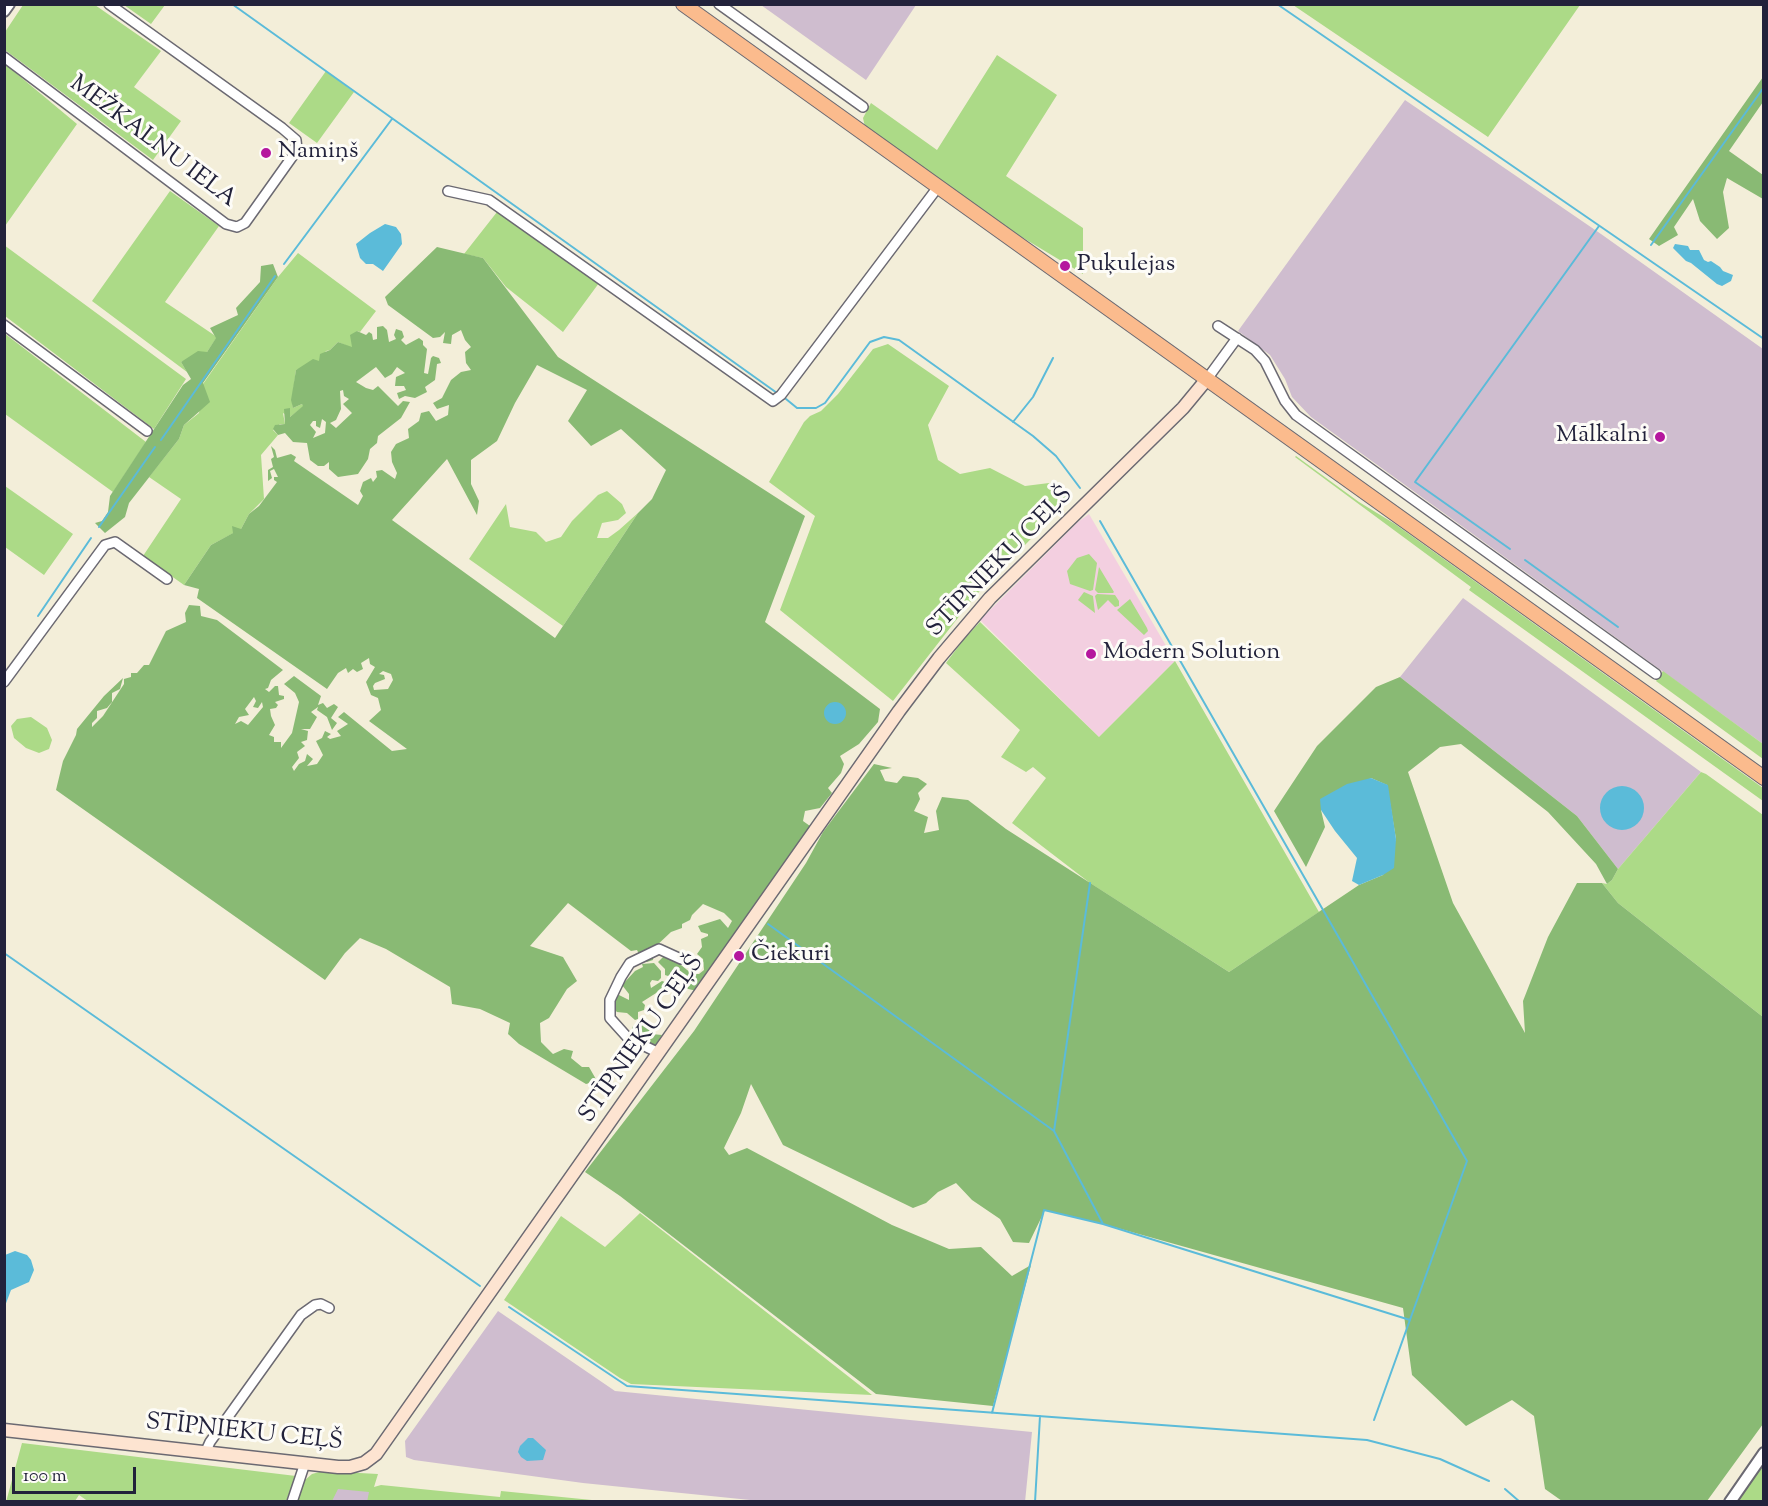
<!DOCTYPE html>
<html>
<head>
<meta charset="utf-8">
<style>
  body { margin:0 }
  #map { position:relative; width:1768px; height:1506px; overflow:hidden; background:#f3eed9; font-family:"Sorts Mill Goudy",serif }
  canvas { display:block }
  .frame { position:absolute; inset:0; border:6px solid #22223b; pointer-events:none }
  .scale { position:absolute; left:12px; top:1467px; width:124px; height:27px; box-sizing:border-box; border:3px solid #22223b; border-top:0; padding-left:8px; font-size:18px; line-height:21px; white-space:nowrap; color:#22223b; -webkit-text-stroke:4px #fdfcf7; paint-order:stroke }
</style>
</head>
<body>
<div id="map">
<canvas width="1768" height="1506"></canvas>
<div class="frame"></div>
<div class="scale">100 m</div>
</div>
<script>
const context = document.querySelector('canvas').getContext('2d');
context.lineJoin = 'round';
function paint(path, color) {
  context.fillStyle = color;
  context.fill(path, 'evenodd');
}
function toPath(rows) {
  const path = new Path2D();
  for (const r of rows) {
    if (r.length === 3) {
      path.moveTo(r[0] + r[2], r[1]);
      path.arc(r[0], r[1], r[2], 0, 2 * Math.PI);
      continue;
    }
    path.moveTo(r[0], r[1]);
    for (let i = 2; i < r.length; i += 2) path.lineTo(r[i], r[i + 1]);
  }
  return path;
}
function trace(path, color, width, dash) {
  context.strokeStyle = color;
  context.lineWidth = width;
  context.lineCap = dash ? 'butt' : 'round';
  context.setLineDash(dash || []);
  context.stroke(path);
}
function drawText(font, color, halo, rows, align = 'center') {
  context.font = font + ' "Sorts Mill Goudy",serif';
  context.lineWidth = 6;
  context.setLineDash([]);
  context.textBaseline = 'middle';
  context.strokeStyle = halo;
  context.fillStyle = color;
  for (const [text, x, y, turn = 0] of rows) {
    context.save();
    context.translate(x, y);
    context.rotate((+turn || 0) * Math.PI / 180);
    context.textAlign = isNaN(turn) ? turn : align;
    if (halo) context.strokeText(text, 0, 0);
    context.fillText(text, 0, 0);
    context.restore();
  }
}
const built = toPath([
  [1089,514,1175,661,1099,737,980,620,1078,522]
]);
const industrial = toPath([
  [761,5,916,5,866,80],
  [1405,100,1601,234,1763,349,1763,744,1311,417,1292,397,1285,379,1270,355,1238,331],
  [1463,598,1701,772,1618,869,1577,816,1400,677],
  [498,1311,615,1391,1032,1432,1025,1502,760,1501,583,1483,414,1460,406,1457,405,1441],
  [308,1486,373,1488,369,1501,301,1502]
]);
const green = toPath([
  [23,5,95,5,161,51,134,87,181,121,153,160,5,50,5,32],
  [124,5,165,5,151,24],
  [1293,5,1580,5,1488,137],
  [997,55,1057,95,1006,176,1083,228,1083,274,1020,236,865,127,863,118,871,103,937,150],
  [5,64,77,124,5,226],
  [326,71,354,92,317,143,289,123],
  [170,191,219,226,165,302,217,337,207,352,181,362,187,372,92,301],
  [497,212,599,283,563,332,506,287,483,258,464,254],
  [4,245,186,379,154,429,5,316],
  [298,253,376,311,360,332,357,331,352,348,338,342,330,350,326,351,319,362,296,370,292,400,293,408,302,404,304,406,290,417,283,413,285,424,280,424,273,430,278,435,261,455,264,499,249,514,241,529,211,545,184,585,143,556,181,499,149,477,179,439,184,425,199,413,203,384,278,277],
  [4,333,146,442,113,492,5,414],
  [888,344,949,386,928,425,938,460,960,474,990,468,1025,486,1049,483,1070,499,975,596,893,701,780,610,815,516,769,482,804,422,810,416,821,411,838,394,873,349],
  [1296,456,1359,502,1395,524,1763,788,1763,801,1469,590,1471,587,1295,457],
  [5,486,73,534,44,575,5,547],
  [607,491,622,504,626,513,618,520,602,523,597,538,608,538,619,530,638,513,563,626,469,559,506,504,510,527,536,532,546,542,561,537,572,521,598,495],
  [1089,554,1097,563,1093,590,1090,591,1070,584,1067,571,1077,558],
  [1099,567,1114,592,1113,593,1098,593,1095,590],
  [1084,592,1093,596,1095,613,1078,600],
  [1097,594,1115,595,1119,601,1119,606,1115,607,1108,600,1098,610,1095,596],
  [1130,599,1147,628,1148,631,1144,635,1117,610],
  [980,622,1099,737,1175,661,1319,912,1229,972,1090,883,1012,823,1046,778,1033,767,1026,772,1001,757,1020,730,946,663,964,639],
  [1663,671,1763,744,1763,759,1656,681],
  [31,717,47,728,52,740,49,749,39,753,26,748,14,738,11,726,17,719],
  [1701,772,1706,774,1763,815,1763,1017,1618,903,1602,883,1607,884,1612,880,1618,869],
  [640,1213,872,1395,631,1384,620,1378,504,1300,561,1216,605,1247],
  [22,1443,296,1476,286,1501,89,1502,79,1495,75,1501,6,1502],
  [1763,1464,1763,1501,1736,1501],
  [323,1471,378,1474,374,1487,381,1485,500,1497,501,1491,602,1501,367,1502,369,1492,338,1489,332,1501,297,1502,305,1480,312,1474]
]);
const forest = toPath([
  [1763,77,1763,102,1729,151,1763,175,1763,199,1727,178,1723,192,1729,228,1717,239,1700,221,1693,199,1674,227,1678,235,1659,246,1649,239],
  [437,247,483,258,558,357,805,516,765,622,880,709,878,722,859,744,840,756,844,764,841,773,828,788,832,793,820,808,805,811,803,821,810,826,807,832,718,957,697,991,684,988,686,982,665,975,665,969,658,962,664,956,670,956,692,974,699,974,704,970,703,959,697,954,702,947,701,939,708,936,708,934,701,932,698,926,720,919,728,928,732,921,724,913,703,904,692,915,690,920,682,924,682,928,671,932,654,948,653,960,647,962,640,956,637,950,631,951,568,903,530,946,563,957,577,981,567,989,549,1018,540,1023,541,1042,553,1054,564,1049,573,1051,571,1058,582,1067,589,1067,597,1081,586,1084,519,1044,508,1034,510,1023,480,1009,452,1004,450,987,386,949,360,938,345,953,325,980,56,790,63,761,76,735,77,729,104,696,123,678,120,689,112,693,112,702,107,708,97,711,97,718,92,723,92,727,103,716,124,684,124,679,131,677,131,673,137,673,144,665,149,665,166,631,186,622,185,613,189,605,200,606,201,616,217,620,283,670,271,680,268,688,265,689,269,692,275,686,278,686,279,695,284,696,284,699,275,702,278,705,276,708,270,709,271,716,275,725,269,735,274,737,274,742,281,742,281,748,292,733,299,702,295,693,284,684,294,676,321,696,318,705,323,703,327,708,334,704,338,707,331,718,337,723,332,730,327,717,317,710,318,707,311,712,317,717,310,729,301,729,308,731,307,740,301,742,305,746,297,752,299,758,292,767,294,771,299,764,305,761,307,754,313,759,307,766,317,764,323,755,316,741,322,738,325,731,331,734,327,737,330,739,341,736,337,731,348,724,338,717,344,712,392,751,407,749,369,721,381,710,378,698,371,695,366,682,375,667,370,664,369,658,361,663,363,669,357,672,353,669,348,673,346,668,338,673,327,689,197,598,199,589,184,585,211,545,233,533,232,526,241,529,249,514,259,506,277,482,274,480,274,477,278,477,274,469,270,471,272,478,268,481,268,470,273,467,271,459,274,457,271,446,275,450,277,458,291,454,296,457,294,461,358,505,363,496,360,491,363,482,371,478,373,482,377,477,376,471,382,470,395,479,397,473,392,462,391,452,396,444,409,438,408,429,419,421,421,413,429,411,436,421,448,415,449,405,437,409,433,403,442,398,451,380,461,372,471,370,466,363,465,352,471,347,465,340,461,330,452,335,451,344,443,343,445,332,440,337,433,338,388,305,385,297],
  [537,365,587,390,568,421,591,446,621,429,666,470,652,499,638,513,555,638,392,520,447,459,477,515,479,501,471,484,471,460,497,441,515,403],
  [383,671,391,674,393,680,388,689,374,690,373,686,375,683,385,679,384,675,379,674],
  [254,697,256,701,253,707,258,708,262,702,263,707,248,725,241,721,235,724,239,717,249,715,245,709],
  [273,264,278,277,203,383,210,402,184,425,179,439,129,503,125,517,105,533,95,523,102,521,108,512,110,496,183,385,191,379,181,362,198,351,207,352,216,338,210,328,238,315,236,308,260,282,261,266],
  [383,326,387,330,389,342,396,339,394,335,396,329,402,331,404,337,401,340,406,345,419,338,423,341,423,345,427,349,424,373,428,374,431,358,433,356,439,358,441,363,437,364,435,380,425,387,427,392,415,398,405,396,399,399,397,393,406,390,404,386,395,386,396,377,405,373,397,367,392,374,385,378,376,367,356,382,366,388,373,390,378,386,398,406,403,401,410,402,401,418,378,436,377,443,370,449,368,459,358,474,338,477,329,469,329,462,324,466,318,466,310,460,307,443,293,442,285,433,278,435,273,429,275,425,285,424,284,409,290,408,290,417,303,406,302,404,293,408,291,400,296,370,313,359,319,361,320,354,330,350,338,342,352,347,350,335,357,331,366,335,369,332,372,334,373,340,377,339,377,327],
  [343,390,344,396,349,399,343,404,352,413,336,428,330,423,336,420,341,409,340,391],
  [322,419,326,422,325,433,313,438,316,432,310,425,313,421,316,421,316,426,320,428],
  [1400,677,1577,816,1618,869,1612,880,1607,884,1596,864,1548,812,1461,744,1440,747,1408,772,1453,903,1525,1033,1523,1001,1548,937,1577,883,1602,883,1618,903,1763,1017,1763,1424,1707,1501,1562,1501,1545,1489,1534,1416,1512,1400,1466,1426,1412,1375,1403,1308,1103,1224,1045,1210,1029,1243,1013,1242,1000,1219,972,1200,956,1183,938,1192,926,1203,913,1208,783,1145,751,1084,741,1113,724,1148,729,1155,747,1148,892,1225,949,1249,981,1247,1012,1276,1031,1265,993,1406,876,1394,620,1196,585,1172,694,1031,806,863,823,832,874,764,892,768,880,770,885,781,897,783,903,776,918,778,927,784,918,793,920,799,914,811,928,817,924,833,939,830,936,811,942,797,968,800,1006,829,1229,972,1359,885,1383,875,1396,839,1387,785,1371,778,1321,810,1325,827,1306,867,1274,811,1317,746,1376,687],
  [654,963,661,971,661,978,658,981,652,980,650,983,651,988,662,981,665,982,664,988,642,1002,645,1005,644,1010,638,1012,638,1019,635,1020,627,1013,617,1012,612,1007,613,997,619,995,629,1000,629,994,622,985,635,971,643,967,642,964],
  [640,1024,645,1024,652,1034,662,1035,655,1046,640,1041,631,1034,633,1031,632,1027]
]);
const water = toPath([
  [385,224,396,227,401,234,402,244,383,271,373,264,366,264,360,258,356,244,370,233],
  [1675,244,1688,246,1690,250,1699,250,1704,260,1708,262,1711,261,1720,267,1723,271,1733,275,1731,281,1722,286,1717,284,1691,263,1686,261,1673,248],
  [835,713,11],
  [1371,778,1388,785,1396,839,1394,868,1383,875,1359,885,1352,881,1357,858,1335,831,1321,810,1320,799,1347,784],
  [1622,808,22],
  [15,1251,27,1255,31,1260,34,1270,29,1282,11,1290,5,1306,5,1255],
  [528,1438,533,1438,546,1450,543,1460,527,1461,521,1457,518,1452,520,1446]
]);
const stream = toPath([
  [232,4,777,393],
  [1277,4,1764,339],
  [1651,245,1764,87],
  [284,264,392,119],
  [786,399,797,408,816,408,825,403,870,342,884,337,899,340,1033,436,1056,456,1080,488],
  [1013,422,1033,397,1053,358],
  [161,440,275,276],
  [1100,521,1467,1161,1374,1420],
  [99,527,155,447],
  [1510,549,1415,482,1599,226],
  [1525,560,1618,627],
  [38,616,91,538],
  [768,924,1054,1131,1103,1224],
  [4,953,480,1286],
  [1054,1131,1090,883],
  [509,1307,627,1386,1367,1440,1440,1459,1489,1481],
  [992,1413,1044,1210,1103,1224,1410,1320],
  [1505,1489,1520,1502],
  [1035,1502,1040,1416]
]);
const minor = toPath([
  [719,4,863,107],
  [4,57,226,224,237,227,245,223,297,150,296,140,282,128,109,4],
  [448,191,489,200,773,401,781,395,938,187],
  [4,325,147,431],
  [1218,326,1255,350,1265,361,1285,401,1296,415,1656,674],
  [1207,379,1237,338],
  [4,682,105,545,115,542,167,579],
  [659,1053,628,1038,610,1018,610,1000,621,977,630,963,659,949,681,959],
  [205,1453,210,1442,301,1315,315,1305,321,1304,329,1308],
  [292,1502,305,1463]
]);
const tertiary = toPath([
  [4,11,9,4],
  [1730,1502,1764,1453]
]);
const secondary = toPath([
  [4,1430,338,1467,350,1467,364,1463,376,1454,899,711,939,658,990,598,1183,408,1207,379]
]);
const primary = toPath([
  [683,4,1764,778]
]);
const markers = [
  [266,153,6,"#b5179e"],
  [1065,266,6,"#b5179e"],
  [1660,437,6,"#b5179e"],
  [1091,654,6,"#b5179e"],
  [739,956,6,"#b5179e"]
];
const streetNames = [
  ["MEŽKALNU IELA",152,143,37],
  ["STĪPNIEKU CEĻŠ",1001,563,-46],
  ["STĪPNIEKU CEĻŠ",643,1040,-55],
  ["STĪPNIEKU CEĻŠ",244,1434,6]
];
const poiNames = [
  ["Namiņš",278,153],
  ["Puķulejas",1077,266],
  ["Mālkalni",1648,437,"right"],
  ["Modern Solution",1103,654],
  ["Čiekuri",751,956]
];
paint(built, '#f3cfe0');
paint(industrial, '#cfbdcf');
paint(green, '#acda87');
paint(forest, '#89ba74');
paint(water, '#5bbbd9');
trace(stream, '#5bbbd9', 2);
trace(minor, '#6b6972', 12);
trace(tertiary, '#6b6972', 14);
trace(secondary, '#6b6972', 15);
trace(primary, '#6b6972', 16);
trace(minor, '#fff', 9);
trace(tertiary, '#fff', 10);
trace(secondary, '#fde4d1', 12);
trace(primary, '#fbbb8d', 14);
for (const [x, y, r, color] of markers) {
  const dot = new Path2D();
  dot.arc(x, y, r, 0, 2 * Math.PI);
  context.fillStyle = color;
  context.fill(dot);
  trace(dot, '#fdfcf7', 2);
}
drawText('24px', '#22223b', '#fdfcf7', streetNames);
drawText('24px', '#22223b', '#fdfcf7', poiNames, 'left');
</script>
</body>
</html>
